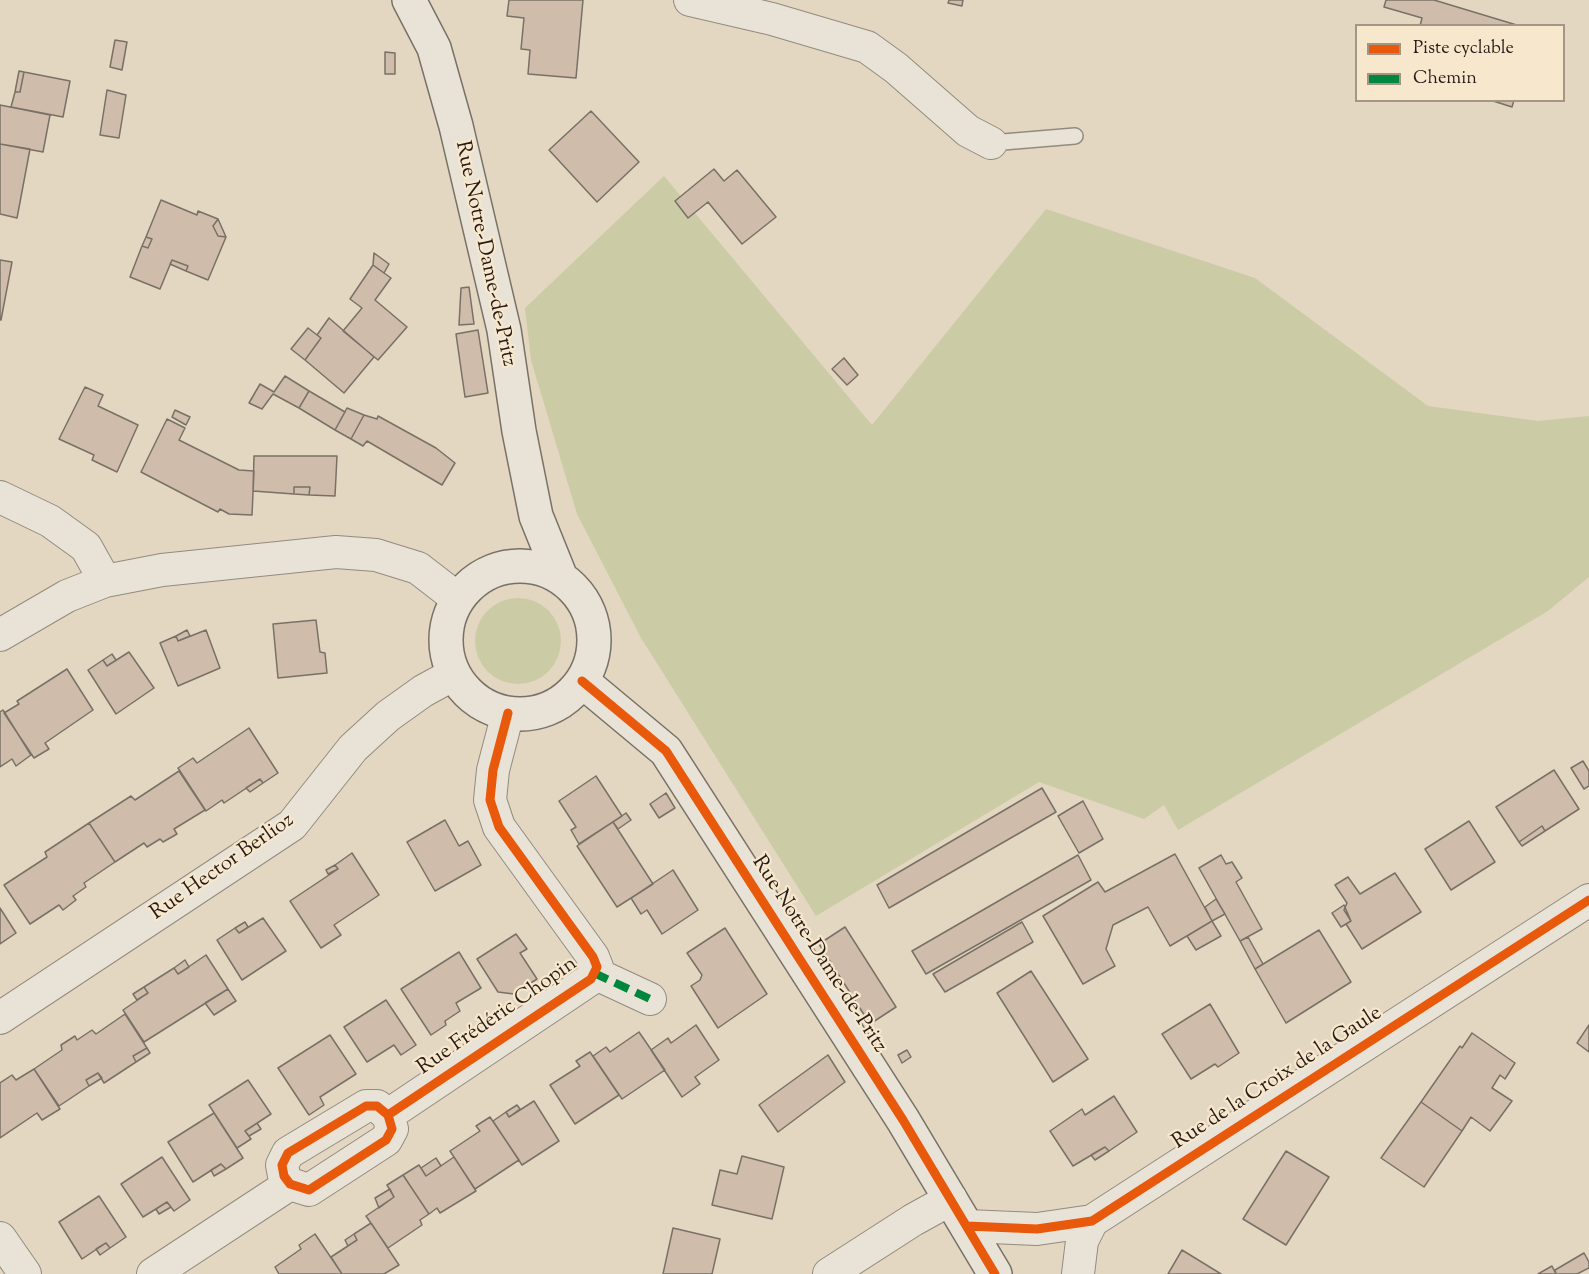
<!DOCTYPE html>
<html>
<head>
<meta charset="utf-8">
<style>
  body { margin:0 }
  #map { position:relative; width:1589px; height:1274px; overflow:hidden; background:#e3d7c1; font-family:"Sorts Mill Goudy",serif }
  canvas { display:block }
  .legend { position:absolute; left:1355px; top:24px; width:210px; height:78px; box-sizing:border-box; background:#f7e8cd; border:2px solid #a49684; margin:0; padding:8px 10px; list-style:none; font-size:18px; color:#271b17 }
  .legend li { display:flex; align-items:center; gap:12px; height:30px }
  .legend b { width:30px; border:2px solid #a49684 }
</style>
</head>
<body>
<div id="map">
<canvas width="1589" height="1274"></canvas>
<ul class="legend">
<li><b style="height:8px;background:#e8590c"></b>Piste cyclable</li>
<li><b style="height:8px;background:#00873e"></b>Chemin</li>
</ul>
</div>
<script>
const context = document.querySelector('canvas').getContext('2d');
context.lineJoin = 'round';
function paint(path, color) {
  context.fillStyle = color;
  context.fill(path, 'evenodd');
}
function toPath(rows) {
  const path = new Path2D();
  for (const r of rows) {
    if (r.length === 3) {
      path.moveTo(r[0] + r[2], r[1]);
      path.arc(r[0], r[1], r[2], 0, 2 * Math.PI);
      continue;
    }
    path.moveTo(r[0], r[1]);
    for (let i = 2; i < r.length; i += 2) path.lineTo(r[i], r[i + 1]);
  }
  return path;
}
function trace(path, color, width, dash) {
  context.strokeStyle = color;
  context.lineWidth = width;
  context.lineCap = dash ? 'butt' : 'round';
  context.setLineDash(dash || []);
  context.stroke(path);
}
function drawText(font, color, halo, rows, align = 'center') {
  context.font = font + ' "Sorts Mill Goudy",serif';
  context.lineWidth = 4.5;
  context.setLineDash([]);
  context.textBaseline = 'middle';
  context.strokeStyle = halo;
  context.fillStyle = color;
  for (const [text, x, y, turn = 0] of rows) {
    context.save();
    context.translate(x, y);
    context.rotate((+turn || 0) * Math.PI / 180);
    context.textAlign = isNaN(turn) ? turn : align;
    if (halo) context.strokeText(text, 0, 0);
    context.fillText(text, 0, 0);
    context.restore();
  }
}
const green = toPath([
  [664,176,872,425,1046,209,1255,278,1428,406,1538,421,1589,416,1589,577,1548,611,1178,830,1164,805,1144,819,1039,782,816,916,641,638,577,514,531,360,525,308],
  [518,641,43]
]);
const building = toPath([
  [509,0,583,0,576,78,528,74,530,50,521,49,524,18,507,16,509,0],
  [949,0,963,0,962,6,948,3,949,0],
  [1386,0,1434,0,1520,26,1420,26,1422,18,1384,7,1386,0],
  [115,40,127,42,122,70,110,67,115,40],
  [385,52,395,53,395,74,385,74,385,52],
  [19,71,24,72,20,92,15,92,19,71],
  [24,72,70,81,63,117,11,107,15,92,20,92,24,72],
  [107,90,126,95,119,138,100,135,107,90],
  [1490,100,1514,100,1512,107,1490,100],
  [0,105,50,115,43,152,0,144,0,105],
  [591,111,639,162,597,202,549,150,591,111],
  [0,144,30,149,17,218,0,214,0,144],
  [714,169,724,181,737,170,776,217,742,244,708,202,688,218,675,201,714,169],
  [161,200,197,215,198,211,218,219,213,226,218,236,226,237,208,280,186,271,188,266,172,260,160,289,130,277,142,246,148,248,152,239,146,237,161,200],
  [218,219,226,237,218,236,213,226,218,219],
  [146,237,152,239,148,248,142,246,146,237],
  [374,253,389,264,384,273,373,265,374,253],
  [0,260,12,262,1,320,0,320,0,260],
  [172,260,188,266,186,271,170,264,172,260],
  [373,265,391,278,375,300,407,327,378,360,343,331,362,308,350,299,373,265],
  [469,287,474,324,459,325,461,288,469,287],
  [329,318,374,357,344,393,305,360,321,338,317,335,329,318],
  [308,328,321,338,305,360,291,349,308,328],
  [478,330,488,393,465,397,456,334,478,330],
  [844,358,858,375,847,385,832,369,844,358],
  [285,376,309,391,299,408,273,394,262,409,249,403,260,384,274,392,285,376],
  [85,387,103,395,98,406,138,425,117,472,92,460,94,455,59,439,85,387],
  [309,391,345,412,335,430,299,408,309,391],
  [347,408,364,415,351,439,335,430,347,408],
  [175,410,190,417,186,425,172,417,175,410],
  [364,415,377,419,378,416,436,448,455,463,442,485,367,441,363,446,351,439,364,415],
  [167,419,185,428,179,440,239,470,254,471,252,515,229,514,220,509,218,512,141,472,167,419],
  [254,456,337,456,335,496,309,495,310,487,294,487,294,494,253,491,254,456],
  [294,487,310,487,309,495,294,494,294,487],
  [316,620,320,652,325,653,327,673,278,678,273,624,316,620],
  [187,630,190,636,178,641,176,636,187,630],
  [206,630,220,668,178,686,160,643,176,636,178,641,206,630],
  [129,652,154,688,116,714,88,670,103,660,107,666,129,652],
  [112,654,116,660,107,666,103,660,112,654],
  [67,669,93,710,45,743,49,749,34,758,4,713,19,704,17,701,67,669],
  [3,710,31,755,16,766,12,759,0,767,0,712,3,710],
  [249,728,278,773,263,783,260,779,224,803,222,800,206,811,178,768,193,758,197,763,249,728],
  [1583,761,1589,771,1589,786,1584,789,1571,768,1583,761],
  [1554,770,1579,809,1545,831,1542,826,1519,842,1496,807,1554,770],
  [179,771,205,810,174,829,177,834,163,842,160,839,147,847,144,843,115,862,89,823,131,796,135,800,179,771],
  [596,776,622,816,579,844,571,830,576,827,559,801,596,776],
  [260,779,263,783,250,792,246,788,260,779],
  [1042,788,1056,812,889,908,877,885,1042,788],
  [666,793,675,808,659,818,650,804,666,793],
  [1083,801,1103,839,1079,853,1058,816,1083,801],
  [626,813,631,820,618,829,613,822,626,813],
  [445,820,459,846,468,841,481,865,435,891,407,842,445,820],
  [1469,821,1495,862,1451,890,1425,849,1469,821],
  [613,822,653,884,617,907,577,846,613,822],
  [89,823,115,862,84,883,86,887,73,896,76,900,63,910,59,905,30,924,4,885,47,857,45,852,89,823],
  [1542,826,1545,831,1522,846,1519,842,1542,826],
  [352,853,379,895,334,925,341,935,321,948,290,901,338,869,335,865,352,853],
  [1175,854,1212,921,1170,946,1148,907,1113,925,1106,949,1115,966,1083,984,1043,916,1098,882,1105,892,1175,854],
  [1078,855,1091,880,926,974,912,951,1078,855],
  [1221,855,1226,864,1232,862,1242,878,1236,882,1262,929,1240,941,1199,868,1221,855],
  [335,865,338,869,328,874,326,870,335,865],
  [673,870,698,910,662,934,647,910,641,914,631,898,673,870],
  [1395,873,1421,912,1362,949,1346,924,1351,921,1344,910,1347,903,1335,885,1348,877,1360,894,1395,873],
  [1216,899,1225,914,1212,921,1205,907,1216,899],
  [1344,905,1351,921,1341,927,1332,913,1344,905],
  [0,908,16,933,0,944,0,908],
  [263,918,286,951,242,980,217,940,235,928,239,933,263,918],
  [1212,921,1221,936,1196,950,1187,936,1212,921],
  [245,922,248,927,239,933,235,928,245,922],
  [1022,922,1033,942,945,992,933,974,1022,922],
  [845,927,896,1007,870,1024,819,944,845,927],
  [725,928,767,994,718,1028,691,986,700,980,702,975,687,953,725,928],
  [1319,930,1351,982,1286,1023,1255,969,1319,930],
  [516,934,527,949,520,953,537,979,514,994,498,992,477,959,516,934],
  [1248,937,1263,964,1255,969,1240,941,1248,937],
  [459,952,481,988,456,1003,460,1011,445,1021,446,1025,431,1035,401,989,459,952],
  [206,955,228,989,144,1042,123,1010,148,993,144,987,174,968,178,974,206,955],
  [185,960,189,967,178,974,174,968,185,960],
  [1031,971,1088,1059,1053,1082,997,993,1031,971],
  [144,987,148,993,137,1000,133,994,144,987],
  [228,989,236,1001,214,1015,205,1003,228,989],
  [386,1000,416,1045,401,1055,394,1045,367,1062,344,1027,386,1000],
  [1210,1004,1239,1053,1218,1067,1215,1064,1191,1079,1162,1034,1210,1004],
  [125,1014,147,1048,133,1056,136,1062,104,1083,98,1073,86,1080,89,1086,59,1106,34,1069,62,1050,61,1045,75,1036,77,1040,92,1030,96,1034,125,1014],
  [696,1025,719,1060,695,1077,700,1084,682,1097,651,1050,668,1038,671,1043,696,1025],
  [1589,1025,1589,1052,1577,1043,1589,1025],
  [639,1032,665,1070,622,1099,593,1056,606,1047,610,1052,639,1032],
  [1472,1033,1515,1063,1505,1079,1500,1075,1492,1088,1512,1101,1490,1131,1471,1117,1462,1131,1421,1102,1460,1046,1462,1048,1472,1033],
  [330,1035,356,1074,320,1097,324,1105,309,1115,278,1068,330,1035],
  [147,1048,150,1053,136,1062,133,1056,147,1048],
  [907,1050,911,1057,902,1063,898,1055,907,1050],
  [590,1052,619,1095,575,1124,550,1085,580,1066,576,1061,590,1052],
  [828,1055,845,1082,778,1132,759,1105,828,1055],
  [34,1069,60,1109,42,1120,37,1113,0,1138,0,1083,12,1075,16,1080,34,1069],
  [98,1073,102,1078,89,1086,86,1080,98,1073],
  [248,1080,271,1114,245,1131,251,1139,237,1148,209,1105,248,1080],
  [1114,1096,1137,1132,1109,1151,1105,1147,1073,1166,1050,1131,1082,1109,1085,1115,1114,1096],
  [534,1101,559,1141,522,1165,493,1121,506,1112,509,1117,534,1101],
  [1421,1102,1462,1131,1424,1187,1381,1158,1421,1102],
  [517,1105,520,1109,509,1117,506,1112,517,1105],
  [214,1113,243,1158,226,1169,221,1164,193,1182,168,1142,214,1113],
  [490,1117,519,1160,475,1189,450,1151,480,1131,476,1126,490,1117],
  [257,1123,261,1129,249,1136,245,1131,257,1123],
  [1105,1147,1109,1151,1095,1160,1091,1155,1105,1147],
  [1286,1151,1329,1177,1286,1245,1243,1219,1286,1151],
  [742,1156,784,1167,772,1219,712,1205,720,1170,737,1174,742,1156],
  [162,1157,190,1200,174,1211,167,1202,143,1217,121,1184,162,1157],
  [454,1157,476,1191,440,1213,437,1208,429,1214,403,1175,419,1165,426,1176,454,1157],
  [436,1158,441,1166,426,1176,421,1168,436,1158],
  [221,1164,226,1169,214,1176,211,1170,221,1164],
  [403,1175,429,1214,420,1220,422,1225,388,1248,366,1216,394,1197,387,1185,403,1175],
  [390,1189,394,1197,379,1208,375,1198,390,1189],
  [99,1196,126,1237,110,1248,106,1243,82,1259,59,1222,99,1196],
  [167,1202,171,1207,159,1214,156,1209,167,1202],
  [371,1223,399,1265,384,1274,342,1274,331,1257,357,1240,354,1234,371,1223],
  [673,1228,720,1239,712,1274,663,1274,673,1228],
  [315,1234,342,1274,279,1274,275,1267,301,1249,299,1245,315,1234],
  [354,1234,357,1240,348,1246,345,1240,354,1234],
  [106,1243,110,1248,100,1255,96,1249,106,1243],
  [1182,1250,1221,1274,1168,1274,1182,1250],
  [1584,1253,1589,1262,1589,1268,1577,1274,1556,1274,1555,1270,1584,1253],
  [1552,1266,1556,1274,1538,1274,1552,1266]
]);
const lane = toPath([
  [991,143,1075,136]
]);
const street = toPath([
  [690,0,772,19,867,47,896,68,968,131,991,143],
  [0,497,50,521,86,547,105,581],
  [0,635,67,596,105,581,162,570,336,552,376,555,418,568,458,599],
  [594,973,650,999],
  [0,1018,292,825,353,748,388,716,423,691,454,674],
  [388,1115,392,1129,386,1140,309,1190,290,1184,284,1176,282,1165,288,1153,366,1106,377,1106,388,1115,591,979,597,967,593,957,499,827,490,800,493,770,508,713],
  [967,1226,1037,1229,1092,1221,1589,900],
  [0,1238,25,1274],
  [153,1274,290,1184],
  [829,1274,913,1220,951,1199],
  [1078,1274,1082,1241,1092,1221]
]);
const secondary = toPath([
  [409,0,434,48,456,126,504,330,519,431,536,516,561,578],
  [520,640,74],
  [582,681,666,751,903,1120,995,1274]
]);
const quiet = toPath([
  [594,973,650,999]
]);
const cycleway = toPath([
  [582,681,666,751,903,1120,995,1274],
  [388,1115,392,1129,386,1140,309,1190,290,1184,284,1176,282,1165,288,1153,366,1106,377,1106,388,1115,591,979,597,967,593,957,499,827,490,800,493,770,508,713],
  [967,1226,1037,1229,1092,1221,1589,900]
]);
const streetNames = [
  ["Rue Notre-Dame-de-Pritz",484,254,78],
  ["Rue Hector Berlioz",223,868,-35],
  ["Rue Notre-Dame-de-Pritz",818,955,57],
  ["Rue Frédéric Chopin",498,1017,-35],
  ["Rue de la Croix de la Gaule",1278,1079,-33]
];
paint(green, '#cbcba5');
paint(building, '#cfbcaa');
trace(building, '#797166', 1.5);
trace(lane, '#938b7e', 18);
trace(street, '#938b7e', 34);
trace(secondary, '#797166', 36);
trace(lane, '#e8e2d7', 15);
trace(street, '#e8e2d7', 32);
trace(secondary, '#e8e2d7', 33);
trace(quiet, '#00873e', 8, [15, 8]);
trace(cycleway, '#e8590c', 9);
drawText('21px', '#271b17', '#f7e8cd', streetNames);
</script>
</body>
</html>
